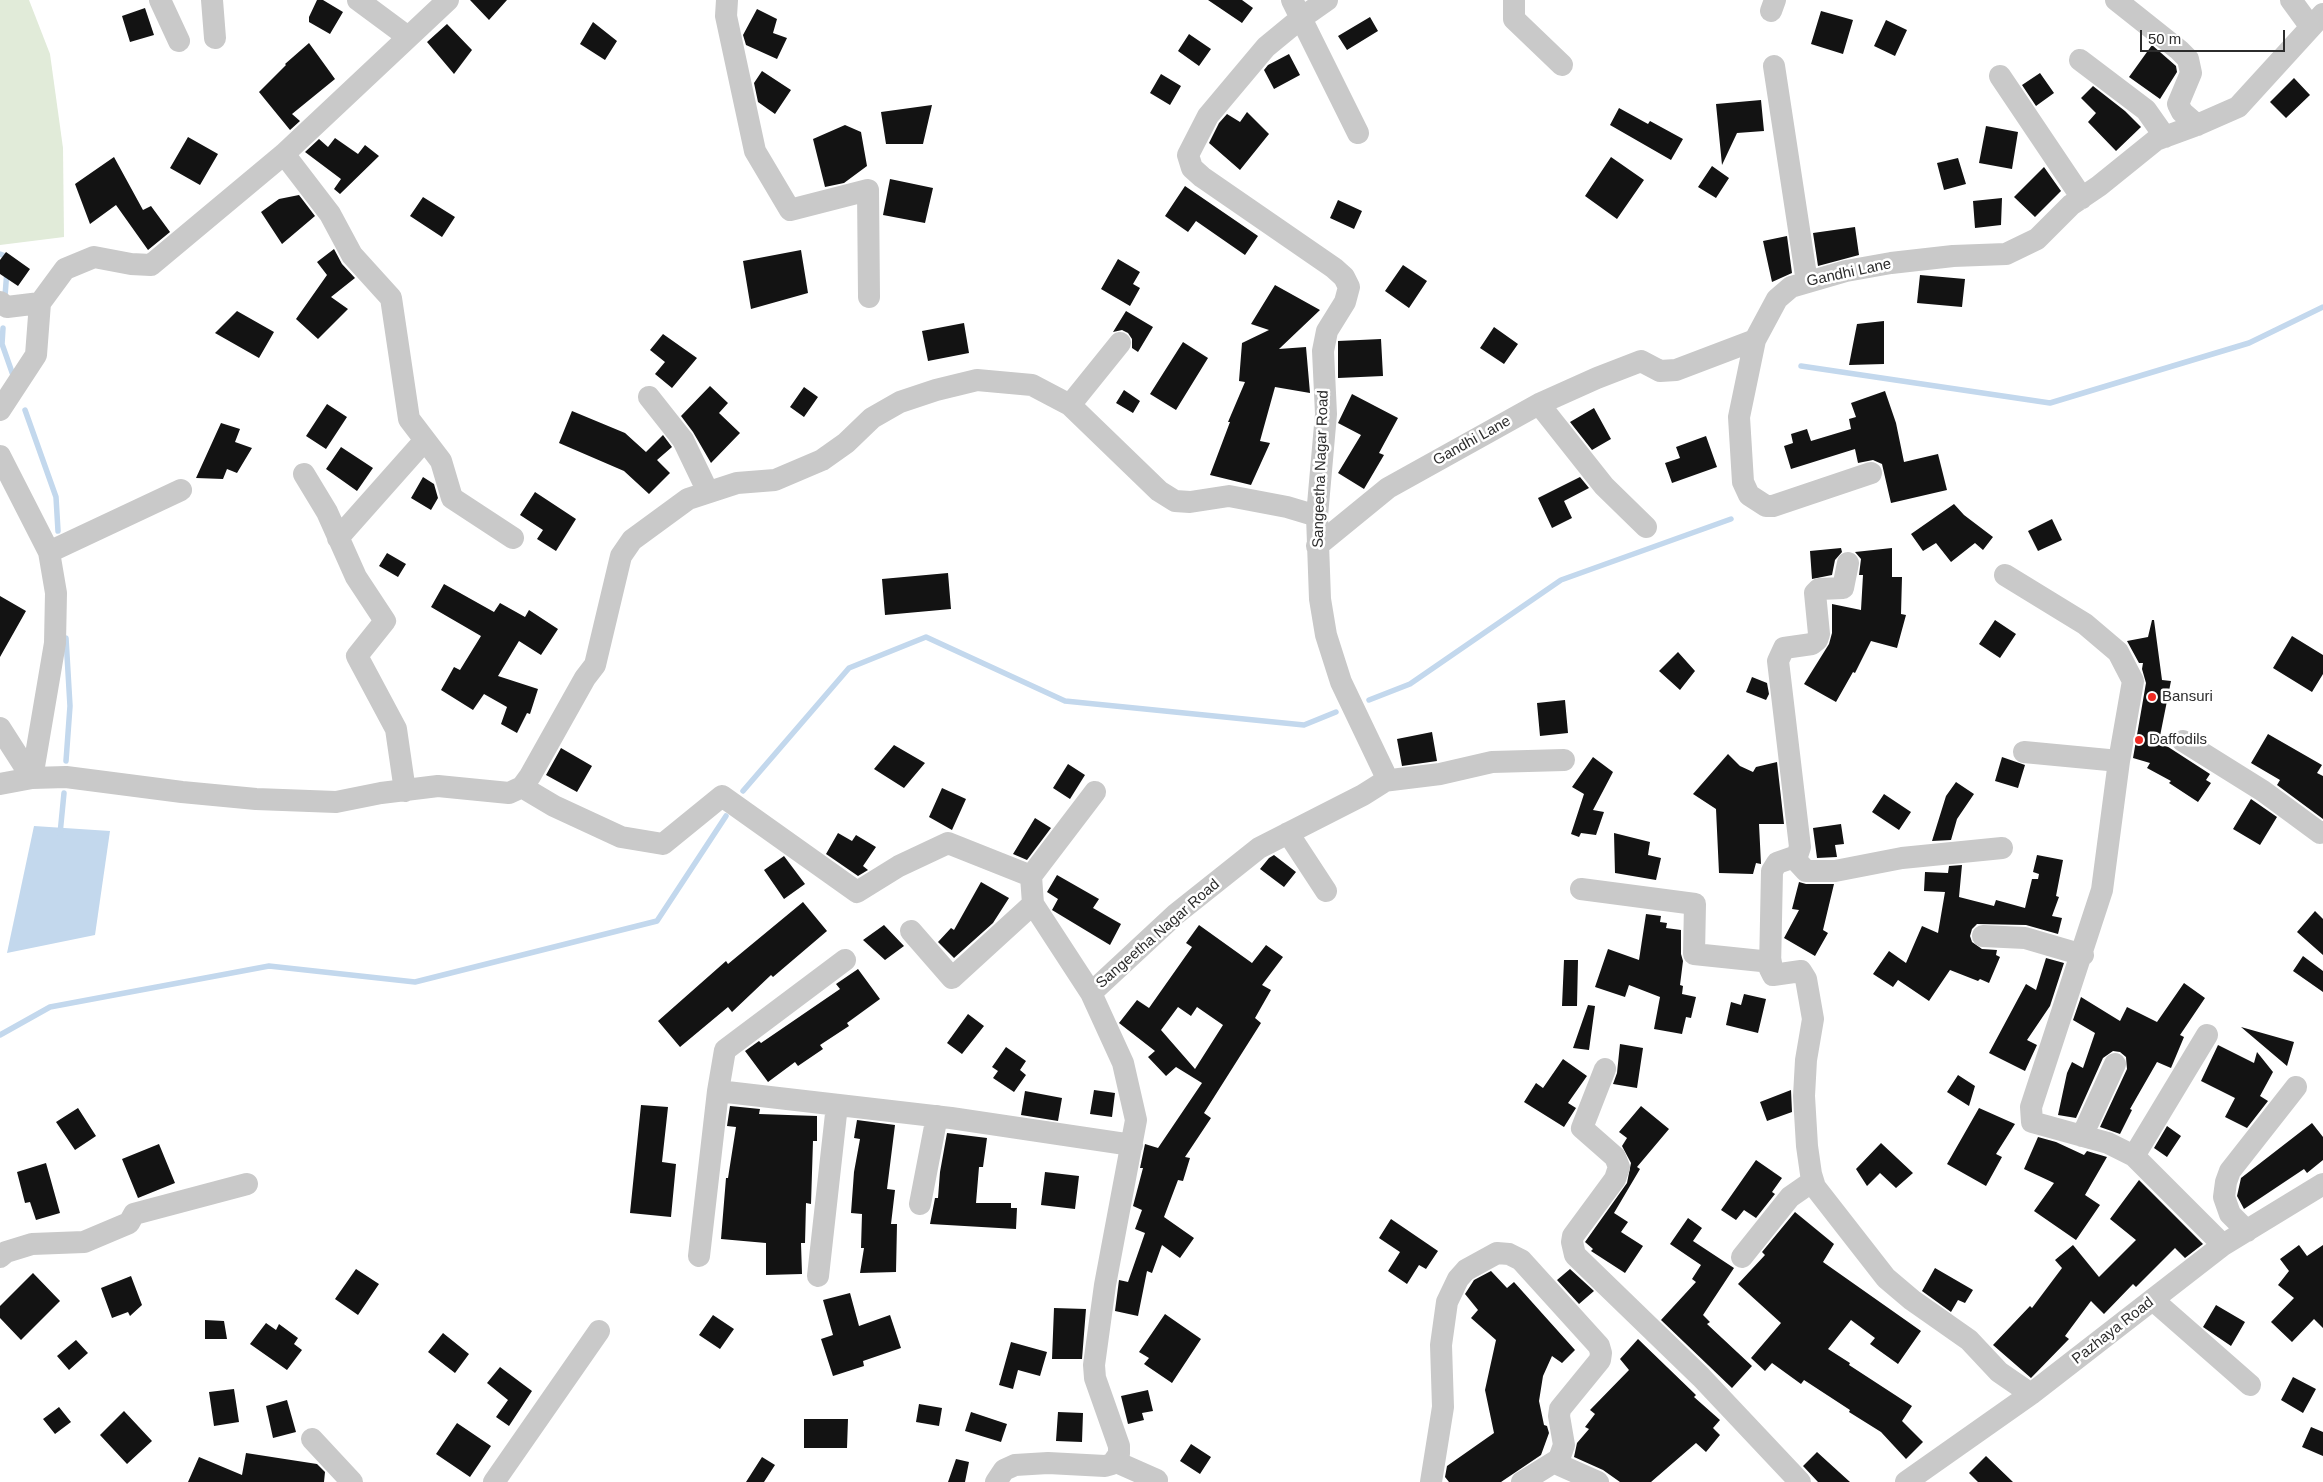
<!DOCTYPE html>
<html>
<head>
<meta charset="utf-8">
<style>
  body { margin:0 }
  #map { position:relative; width:2323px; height:1482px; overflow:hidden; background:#fff; font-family:Arial,sans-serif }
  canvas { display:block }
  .scale { position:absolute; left:2140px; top:30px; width:145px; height:22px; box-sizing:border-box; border:2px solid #2c2c2c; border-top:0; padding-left:6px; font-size:15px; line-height:18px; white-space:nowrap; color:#2c2c2c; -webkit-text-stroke:4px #fff; paint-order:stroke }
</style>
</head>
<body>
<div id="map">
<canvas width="2323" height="1482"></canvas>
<div class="scale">50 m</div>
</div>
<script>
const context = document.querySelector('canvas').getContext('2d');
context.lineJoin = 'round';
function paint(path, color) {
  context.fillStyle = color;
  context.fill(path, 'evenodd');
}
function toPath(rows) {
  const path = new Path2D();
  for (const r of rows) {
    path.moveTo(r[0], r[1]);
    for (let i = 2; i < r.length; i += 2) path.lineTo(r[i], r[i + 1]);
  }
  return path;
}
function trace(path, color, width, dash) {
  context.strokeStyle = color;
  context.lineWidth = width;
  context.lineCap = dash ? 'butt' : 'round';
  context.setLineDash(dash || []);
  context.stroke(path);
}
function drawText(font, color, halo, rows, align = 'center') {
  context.font = font + ' Arial,sans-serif';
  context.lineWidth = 5;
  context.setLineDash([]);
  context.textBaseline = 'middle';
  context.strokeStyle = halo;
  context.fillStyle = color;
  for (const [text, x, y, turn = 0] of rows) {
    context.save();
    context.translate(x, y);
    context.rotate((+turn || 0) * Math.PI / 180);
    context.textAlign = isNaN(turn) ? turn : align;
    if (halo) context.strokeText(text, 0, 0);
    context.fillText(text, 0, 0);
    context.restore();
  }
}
const green = toPath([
  [0,0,29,0,50,54,63,148,64,237,0,245]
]);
const water = toPath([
  [34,826,110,831,95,935,7,953]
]);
const stream = toPath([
  [0,254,8,257,8,259],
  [5,296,7,270],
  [3,328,2,344,14,378],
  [1801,366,2050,403,2249,343,2323,307],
  [25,410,56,497,58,531],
  [66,638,70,706,66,761],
  [1369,700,1410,684,1561,580,1731,519],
  [743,791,849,668,926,637,1065,701,1304,725,1336,712],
  [60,834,64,793],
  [0,1035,50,1007,269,966,415,982,657,921,726,816]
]);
const building = toPath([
  [317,0,323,0,343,12,330,34,309,22,309,17],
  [470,0,507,0,489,20],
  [1208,0,1242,0,1253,8,1242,23],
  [145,8,154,35,130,42,122,16],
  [757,9,777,19,773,33,787,38,777,59,746,45,743,35],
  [1821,11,1853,20,1843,54,1811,44],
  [1370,17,1378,31,1347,50,1338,36],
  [1886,20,1907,30,1895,56,1874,46],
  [593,22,617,41,605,60,580,44],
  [447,24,472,50,454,74,427,42],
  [1189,34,1211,49,1199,66,1178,51],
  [309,43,335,79,292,114,300,121,290,130,259,92,286,65,285,64],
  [2152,45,2176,66,2177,72,2160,99,2129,77],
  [1289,54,1300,75,1274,89,1264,70,1268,65],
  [762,71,791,90,775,114,758,102,754,83],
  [2040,73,2054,93,2036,106,2022,85],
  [1161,74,1181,86,1170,105,1150,93],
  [2294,78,2310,95,2286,118,2270,102],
  [2093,86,2125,111,2141,127,2116,151,2088,122,2096,113,2081,98],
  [1761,100,1764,131,1737,133,1722,165,1716,104],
  [932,105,923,144,886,144,881,112],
  [1619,108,1648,124,1650,121,1683,139,1671,160,1610,125],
  [1247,112,1269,134,1240,170,1209,143,1219,123,1227,114,1240,122],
  [845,125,861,132,867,166,844,183,825,187,813,139],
  [1986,126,2018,132,2012,169,1979,163],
  [188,137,218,154,200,185,170,168],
  [335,138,358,154,365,145,379,156,340,194,334,189,341,179,305,152,319,139,328,147],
  [114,157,143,210,151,206,170,232,148,250,116,205,90,224,75,184],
  [1611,157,1644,180,1617,219,1585,196],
  [1958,158,1966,184,1944,190,1937,163],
  [1712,166,1729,178,1716,198,1698,187],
  [2044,167,2061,191,2035,217,2014,197],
  [890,179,933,188,925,223,883,215],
  [1185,186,1258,236,1245,255,1196,221,1188,232,1165,216],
  [299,195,315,216,282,244,261,212,279,199],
  [423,197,455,217,442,237,410,216],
  [2002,198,2001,225,1975,228,1973,201],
  [1338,200,1362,211,1354,229,1330,218],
  [1855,227,1859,255,1818,266,1813,233],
  [1787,236,1792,273,1772,282,1763,241],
  [334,249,342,264,355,278,331,297,348,309,318,339,296,319,327,275,317,262],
  [801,250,808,293,751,309,743,261],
  [6,252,30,269,18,286,0,274,0,260],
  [1118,259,1140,272,1133,284,1140,288,1130,306,1101,289],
  [1403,265,1427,281,1409,308,1385,291],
  [1920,275,1965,279,1962,307,1917,303],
  [1275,285,1320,310,1279,349,1306,347,1310,393,1275,387,1260,441,1270,443,1251,485,1210,475,1230,422,1228,422,1245,382,1239,381,1242,343,1269,330,1251,324],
  [237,311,274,332,259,358,215,333],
  [1126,311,1153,327,1138,352,1132,348,1132,339,1128,333,1122,330,1113,332],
  [1884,321,1884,364,1849,365,1857,324],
  [964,323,969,353,928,361,922,331],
  [1494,327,1518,344,1504,364,1480,348],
  [663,334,697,358,672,388,655,374,665,362,650,350],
  [1381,339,1383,376,1338,378,1338,341],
  [1183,342,1208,358,1176,410,1150,394],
  [710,386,728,403,719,413,740,433,711,463,693,432,681,416],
  [804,387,818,397,804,417,790,407],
  [1124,390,1140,401,1133,413,1116,403],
  [1885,391,1896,423,1904,462,1938,454,1947,490,1891,503,1882,464,1873,460,1858,463,1855,449,1791,469,1784,446,1793,443,1791,434,1807,429,1811,441,1851,429,1849,419,1856,417,1851,403],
  [1352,394,1398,418,1379,453,1384,455,1364,489,1338,473,1361,435,1338,423],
  [327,404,347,417,326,449,306,436],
  [1594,408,1611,439,1592,450,1570,422],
  [572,411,625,433,646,452,663,435,672,447,657,460,670,473,649,494,624,471,559,443],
  [221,423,240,429,235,442,252,448,237,473,227,469,223,479,196,478],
  [1706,436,1717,467,1672,483,1665,463,1680,458,1676,447],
  [341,447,373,468,357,491,326,469],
  [423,477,434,484,438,498,431,510,411,498],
  [1580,477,1589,488,1564,501,1572,518,1552,528,1538,498],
  [535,492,576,519,556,551,537,539,543,530,520,515],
  [1954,504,1964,515,1993,537,1983,550,1975,543,1951,562,1936,543,1923,551,1911,534],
  [2052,519,2062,540,2038,551,2028,531],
  [1841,548,1842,552,1835,560,1832,575,1812,579,1810,551],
  [1892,548,1892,577,1902,577,1901,614,1906,615,1897,648,1871,641,1855,673,1853,672,1836,702,1804,684,1829,644,1832,633,1832,604,1861,610,1863,575,1859,575,1861,559,1855,552],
  [387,553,406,564,398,577,379,566],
  [948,573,951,609,885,615,882,579],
  [444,584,494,612,500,603,525,617,529,610,558,629,541,655,519,641,498,676,538,689,530,714,527,713,517,733,501,724,507,707,484,694,473,710,441,690,454,667,460,670,481,636,431,607],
  [0,596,26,611,0,657],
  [1995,620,2016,634,2000,658,1979,644],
  [2152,620,2154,620,2162,680,2171,681,2159,741,2210,774,2206,780,2211,783,2198,802,2169,783,2171,781,2147,768,2150,763,2133,758,2146,683,2142,669,2143,663,2139,663,2127,641,2148,637],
  [2292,636,2323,655,2323,674,2312,692,2273,668],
  [1678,652,1695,671,1680,690,1659,671],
  [1752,677,1767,683,1769,694,1766,700,1746,692],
  [1565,700,1568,733,1540,736,1537,703],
  [1432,732,1437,761,1402,766,1397,739],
  [2268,734,2322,765,2317,773,2323,776,2323,819,2277,785,2280,780,2251,763],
  [894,745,925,763,904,788,874,769],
  [561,748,592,766,577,792,546,775],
  [1728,754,1740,766,1753,772,1756,767,1777,762,1784,824,1759,824,1761,864,1756,863,1753,874,1719,873,1716,809,1693,794],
  [1593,757,1613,772,1593,810,1604,812,1596,835,1581,833,1579,837,1571,834,1584,794,1572,787],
  [2002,757,2025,765,2018,788,1995,781],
  [1068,764,1085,775,1070,799,1053,788],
  [1956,782,1974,794,1957,819,1951,840,1932,841,1946,796],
  [942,788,966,799,952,830,929,817],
  [1884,794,1911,812,1899,830,1872,812],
  [2251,799,2277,817,2260,845,2233,829],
  [1035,818,1051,828,1027,860,1013,854],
  [1841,824,1844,844,1835,845,1837,857,1817,858,1813,828],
  [838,833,852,841,856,835,876,847,863,866,868,870,858,876,826,854],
  [1614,833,1650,842,1648,855,1661,858,1656,880,1615,873],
  [1274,855,1296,872,1284,887,1260,869,1269,858],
  [2037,855,2063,860,2056,896,2059,897,2052,916,2062,918,2058,934,2026,925,1977,924,1972,929,1970,936,1972,942,1982,949,1997,950,1996,955,2000,957,1989,983,1980,979,1978,981,1950,970,1929,1001,1898,980,1893,987,1873,974,1889,951,1906,963,1922,926,1938,933,1945,892,1924,891,1925,872,1948,873,1949,866,1962,865,1959,897,1994,906,1996,900,2025,908,2032,879,2038,879,2039,874,2033,872],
  [784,856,805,884,784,899,764,870],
  [1057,875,1099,899,1093,908,1121,924,1110,945,1052,910,1058,899,1047,892],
  [981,882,1009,898,993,923,954,958,938,942,951,928,954,930],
  [1799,882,1806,884,1834,884,1823,930,1828,933,1815,956,1784,938,1799,910,1792,909],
  [803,902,827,931,773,977,771,975,732,1012,728,1007,680,1047,658,1021,726,961,728,964],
  [2315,911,2323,919,2323,955,2297,932],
  [1646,914,1661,916,1660,922,1667,923,1666,928,1681,930,1681,954,1683,961,1680,985,1683,986,1682,994,1696,997,1691,1018,1686,1017,1682,1034,1654,1029,1660,997,1629,985,1625,997,1595,987,1608,949,1639,960],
  [884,925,904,946,885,960,863,940],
  [1199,925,1252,963,1266,945,1283,957,1262,985,1271,990,1255,1018,1261,1023,1204,1113,1211,1118,1185,1157,1190,1158,1183,1181,1178,1180,1164,1217,1194,1238,1180,1258,1162,1245,1152,1273,1147,1271,1138,1316,1115,1311,1119,1280,1128,1282,1145,1233,1135,1229,1142,1210,1133,1206,1143,1168,1140,1168,1145,1144,1158,1148,1202,1083,1176,1067,1166,1076,1148,1057,1155,1051,1119,1023,1137,1000,1149,1008,1192,947,1186,943],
  [1178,1007,1191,1016,1197,1007,1223,1025,1195,1069,1161,1030],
  [2303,956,2323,971,2323,992,2293,971],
  [2046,958,2064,963,2050,1006,2027,1040,2037,1045,2025,1071,1989,1053,2026,984,2036,990],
  [1564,960,1578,960,1577,1006,1562,1006],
  [858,969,880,999,847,1023,849,1026,820,1045,823,1049,798,1066,795,1062,768,1082,745,1051,759,1041,761,1043,840,989,836,984],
  [2184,983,2205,998,2180,1035,2184,1037,2171,1068,2157,1062,2130,1109,2132,1110,2120,1134,2100,1127,2127,1069,2126,1057,2120,1052,2113,1051,2103,1058,2076,1118,2058,1115,2067,1073,2072,1062,2083,1068,2095,1033,2073,1020,2081,997,2120,1021,2127,1007,2157,1022],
  [1744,994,1766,999,1758,1033,1726,1025,1731,1002,1741,1005],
  [1588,1005,1595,1006,1589,1050,1573,1048],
  [968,1014,984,1026,962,1054,947,1043],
  [2241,1027,2294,1042,2287,1066],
  [1620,1044,1643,1048,1637,1088,1613,1084,1617,1073],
  [2218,1045,2254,1063,2257,1052,2273,1072,2260,1096,2268,1101,2247,1128,2225,1117,2235,1098,2201,1081],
  [1006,1047,1026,1061,1020,1070,1026,1075,1014,1092,993,1078,998,1071,992,1067],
  [1563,1059,1587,1076,1568,1103,1576,1108,1564,1127,1524,1102,1536,1083,1543,1088],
  [1958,1075,1975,1086,1969,1106,1947,1092],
  [1094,1090,1115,1093,1112,1117,1090,1114],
  [1791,1090,1792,1112,1767,1121,1760,1102],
  [1025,1091,1062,1098,1058,1121,1021,1115],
  [641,1105,668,1107,662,1162,676,1164,671,1217,630,1213],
  [730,1106,760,1109,759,1114,817,1116,817,1141,813,1141,811,1204,806,1203,805,1243,801,1243,802,1274,766,1275,766,1243,721,1239,726,1178,728,1178,736,1127,727,1126],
  [1641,1106,1669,1129,1637,1167,1640,1169,1614,1213,1628,1222,1621,1232,1643,1246,1625,1273,1591,1251,1593,1249,1585,1242,1627,1183,1631,1163,1622,1146,1627,1138,1619,1132],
  [78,1108,96,1136,75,1150,56,1122],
  [1979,1108,2015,1124,1996,1154,2002,1157,1986,1186,1947,1164],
  [857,1120,895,1125,887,1189,895,1190,891,1224,897,1224,896,1272,860,1273,864,1248,861,1248,862,1214,851,1213,854,1172,860,1139,854,1138],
  [2312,1123,2323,1137,2323,1160,2307,1173,2304,1169,2244,1209,2237,1196,2241,1178],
  [2167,1126,2181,1136,2167,1157,2154,1148],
  [947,1133,987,1138,983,1167,979,1167,976,1203,1011,1203,1011,1208,1017,1208,1016,1229,930,1224,935,1198,938,1198,940,1172],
  [2038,1137,2056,1142,2084,1155,2087,1151,2107,1157,2085,1195,2100,1205,2076,1240,2034,1211,2054,1183,2024,1169],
  [1881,1143,1913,1173,1896,1188,1880,1173,1867,1186,1856,1169],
  [159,1144,175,1183,138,1198,122,1159],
  [1756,1160,1782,1178,1772,1192,1775,1194,1756,1218,1744,1210,1736,1220,1721,1210],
  [46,1163,60,1213,36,1220,30,1202,25,1203,17,1172],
  [1045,1172,1079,1176,1075,1209,1041,1205],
  [2139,1180,2203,1244,2185,1258,2175,1248,2136,1287,2133,1284,2104,1314,2091,1301,2065,1336,2069,1339,2031,1378,1993,1345,2030,1306,2032,1308,2062,1268,2055,1260,2073,1245,2099,1277,2136,1240,2110,1219],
  [1795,1212,1834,1244,1823,1262,1921,1331,1898,1364,1870,1344,1875,1338,1851,1320,1828,1349,1850,1363,1849,1365,1912,1406,1902,1421,1923,1442,1906,1459,1881,1432,1849,1412,1850,1410,1804,1380,1801,1384,1772,1363,1765,1371,1751,1358,1781,1323,1738,1284,1765,1255,1762,1252],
  [1688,1218,1702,1228,1693,1241,1734,1268,1703,1315,1710,1322,1707,1324,1752,1366,1732,1388,1661,1320,1696,1282,1692,1279,1701,1265,1670,1244],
  [1391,1219,1438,1251,1426,1269,1419,1265,1407,1284,1388,1271,1400,1252,1379,1238],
  [2299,1245,2307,1256,2323,1245,2323,1328,2314,1319,2292,1342,2271,1322,2294,1298,2278,1285,2289,1271,2280,1259],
  [1935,1268,1973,1290,1965,1303,1958,1300,1951,1312,1922,1291],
  [356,1269,379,1284,358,1315,335,1299],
  [1570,1269,1594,1291,1579,1304,1557,1280],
  [1491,1271,1507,1288,1514,1282,1575,1350,1562,1363,1552,1356,1543,1376,1539,1401,1544,1425,1547,1426,1549,1433,1541,1455,1501,1482,1449,1482,1445,1477,1447,1466,1494,1433,1485,1390,1496,1340,1471,1318,1478,1310,1465,1294,1474,1280],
  [33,1273,60,1301,21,1340,0,1318,0,1306],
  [131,1276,142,1305,130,1316,128,1312,112,1318,101,1288],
  [850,1293,859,1326,890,1315,901,1348,863,1361,864,1366,833,1376,821,1339,833,1335,823,1300],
  [2216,1305,2245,1322,2231,1346,2203,1327],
  [1054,1308,1086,1309,1082,1359,1052,1359],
  [1165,1314,1201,1339,1172,1383,1144,1364,1149,1358,1139,1352],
  [713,1315,734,1329,720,1349,699,1335],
  [205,1320,224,1321,227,1339,205,1339],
  [266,1323,276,1330,279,1324,298,1338,294,1344,302,1350,287,1370,250,1344],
  [443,1333,469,1354,455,1373,428,1352],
  [1638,1339,1696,1395,1694,1397,1720,1420,1713,1428,1720,1435,1706,1452,1696,1443,1651,1482,1620,1482,1603,1470,1574,1457,1577,1443,1589,1429,1585,1427,1595,1414,1590,1410,1629,1370,1620,1359],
  [76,1340,88,1353,69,1370,57,1356],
  [1011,1342,1047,1352,1040,1376,1018,1370,1013,1389,999,1385],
  [500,1367,532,1391,509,1426,496,1417,508,1400,487,1383],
  [2293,1377,2316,1389,2303,1413,2281,1400],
  [234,1389,239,1422,214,1426,209,1392],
  [1148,1390,1153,1411,1142,1413,1144,1420,1128,1424,1121,1396],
  [287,1400,296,1432,273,1438,266,1406],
  [919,1404,942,1408,939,1426,916,1422],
  [59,1407,71,1422,55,1434,43,1419],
  [124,1411,152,1441,127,1464,100,1435],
  [971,1412,1007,1424,1001,1442,965,1431],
  [1058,1412,1083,1413,1082,1442,1056,1441],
  [804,1419,848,1419,847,1448,804,1448],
  [457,1423,491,1446,470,1477,436,1454],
  [2311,1427,2323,1432,2323,1456,2302,1447],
  [1191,1444,1211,1457,1200,1474,1180,1461],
  [1817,1452,1850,1482,1818,1482,1803,1466],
  [246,1453,317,1464,325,1472,324,1482,188,1482,199,1457,242,1475],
  [1986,1456,2013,1482,1978,1482,1969,1473],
  [762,1457,775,1465,764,1482,746,1482],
  [956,1459,969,1462,965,1482,948,1482]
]);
const minor = toPath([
  [160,0,179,41],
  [212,0,215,38],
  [358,0,408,37],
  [727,0,726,16,755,151,790,210,868,190,869,297],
  [1292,0,1358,133],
  [1514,0,1514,19,1562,65],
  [2116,0,2179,50,2188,59,2191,73,2178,104,2182,112,2197,125],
  [2291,0,2310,26],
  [1771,11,1775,0],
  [2080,60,2146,110,2165,137],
  [1774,66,1807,282],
  [2000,76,2082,198],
  [284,154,330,214,352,255,391,298,409,419,441,461,452,498,513,538],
  [0,302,7,307,40,303],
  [1755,340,1739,417,1743,482,1749,495,1766,506,1773,506,1871,473],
  [649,397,683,440,708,492],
  [1539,404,1604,486,1646,527],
  [1070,405,1120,343],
  [0,410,36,355,40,303,65,269,94,257,131,264,151,265,284,154,448,0],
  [0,456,49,552,56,593,55,643,32,778,0,784],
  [304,474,327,512,356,577,385,621,357,656,396,729,405,791],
  [338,538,425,440],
  [1317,546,1388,488,1539,404,1597,378,1641,361,1660,371,1676,370,1755,340,1777,299,1791,287,1846,271,1891,263,1953,256,2006,254,2037,239,2071,205,2099,186,2156,140,2197,125,2238,107,2323,14],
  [49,552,181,490],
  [1848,563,1843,588,1819,589,1815,593,1819,634,1817,640,1812,644,1784,648,1778,661,1800,847,1797,856,1777,863,1772,871,1770,969,1773,975,1801,971,1806,979,1813,1019,1806,1060,1804,1096,1807,1146,1811,1174,1815,1187,1886,1278,1912,1300,1969,1340,1999,1372,2031,1394],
  [2005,575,2085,624,2118,652,2133,681,2119,761,2102,890,2031,1107,2032,1122,2108,1143,2134,1156,2223,1245],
  [0,728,32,778,66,777,182,792,256,799,336,802,381,793,438,786,509,793,522,787,530,776,585,678,595,665,621,556,632,540,688,499,737,483,775,480,822,460,846,443,872,418,900,402,936,390,977,380,1032,385,1070,405,1159,491,1175,501,1190,502,1229,496,1287,507,1317,516],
  [2183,741,2263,791,2320,833,2323,832],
  [2024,752,2119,761],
  [1383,781,1440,774,1492,762,1564,760],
  [522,787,554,806,621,837,663,844,722,796,857,892,899,866,948,843,1031,876],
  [1288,833,1326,891],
  [1794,858,1806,871,1835,871,1902,858,2002,848],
  [1581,889,1695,904,1694,954,1771,962],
  [1033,904,1091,993],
  [911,931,952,978,1033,904,1031,876,1095,792],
  [1983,936,2025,938,2083,955],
  [1605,1069,1582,1128,1615,1157,1619,1167,1615,1179,1573,1236,1572,1242,1575,1255,1701,1377,1800,1482],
  [718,1091,725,1050,845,960],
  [2082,1136,2115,1064],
  [2134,1156,2207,1035],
  [920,1204,937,1116],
  [2247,1231,2230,1214,2224,1197,2226,1182,2230,1171,2296,1087],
  [699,1256,718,1091,951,1118,1132,1145],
  [0,1257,6,1252,32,1244,84,1242,129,1223,134,1214,247,1184],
  [1742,1257,1790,1197,1813,1181],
  [818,1276,837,1105],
  [2153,1300,2250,1385],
  [312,1439,352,1482],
  [1114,1461,1157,1480],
  [1555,1463,1598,1482],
  [494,1482,599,1331],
  [996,1482,1004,1470,1015,1465,1048,1463,1105,1466,1112,1464,1119,1454,1119,1446,1095,1378,1094,1365,1105,1285,1136,1120,1123,1063,1091,993,1176,914,1259,848,1363,795,1382,783,1385,778,1384,772,1341,682,1326,635,1320,599,1317,516,1326,414,1323,351,1327,331,1345,302,1349,287,1344,277,1334,268,1202,177,1192,168,1188,155,1208,116,1266,47,1300,19,1327,0],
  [1431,1482,1443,1407,1441,1345,1447,1302,1458,1279,1466,1270,1497,1253,1509,1254,1521,1260,1599,1346,1601,1353,1600,1360,1560,1409,1559,1416,1564,1445,1559,1459,1522,1482],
  [1906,1482,2031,1394,2223,1245,2323,1184]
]);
const markers = [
  [2152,697,5,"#ef2a23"],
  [2139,740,5,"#ef2a23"]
];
const streetNames = [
  ["Gandhi Lane",1849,273,-12],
  ["Gandhi Lane",1472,441,-29],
  ["Sangeetha Nagar Road",1321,469,-88],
  ["Sangeetha Nagar Road",1158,934,-41],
  ["Pazhaya Road",2113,1331,-38]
];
const poiNames = [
  ["Bansuri",2162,697],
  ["Daffodils",2149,740]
];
paint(green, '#e1ebd9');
paint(water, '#c3d8ed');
trace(stream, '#c3d8ed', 5.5);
paint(building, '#131313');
trace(minor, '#c9c9c9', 22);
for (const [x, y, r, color] of markers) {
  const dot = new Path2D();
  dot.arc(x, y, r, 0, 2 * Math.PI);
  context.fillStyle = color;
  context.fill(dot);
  trace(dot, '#fff', 2);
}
drawText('15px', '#2c2c2c', '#fff', streetNames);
drawText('15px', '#2c2c2c', '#fff', poiNames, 'left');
</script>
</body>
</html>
